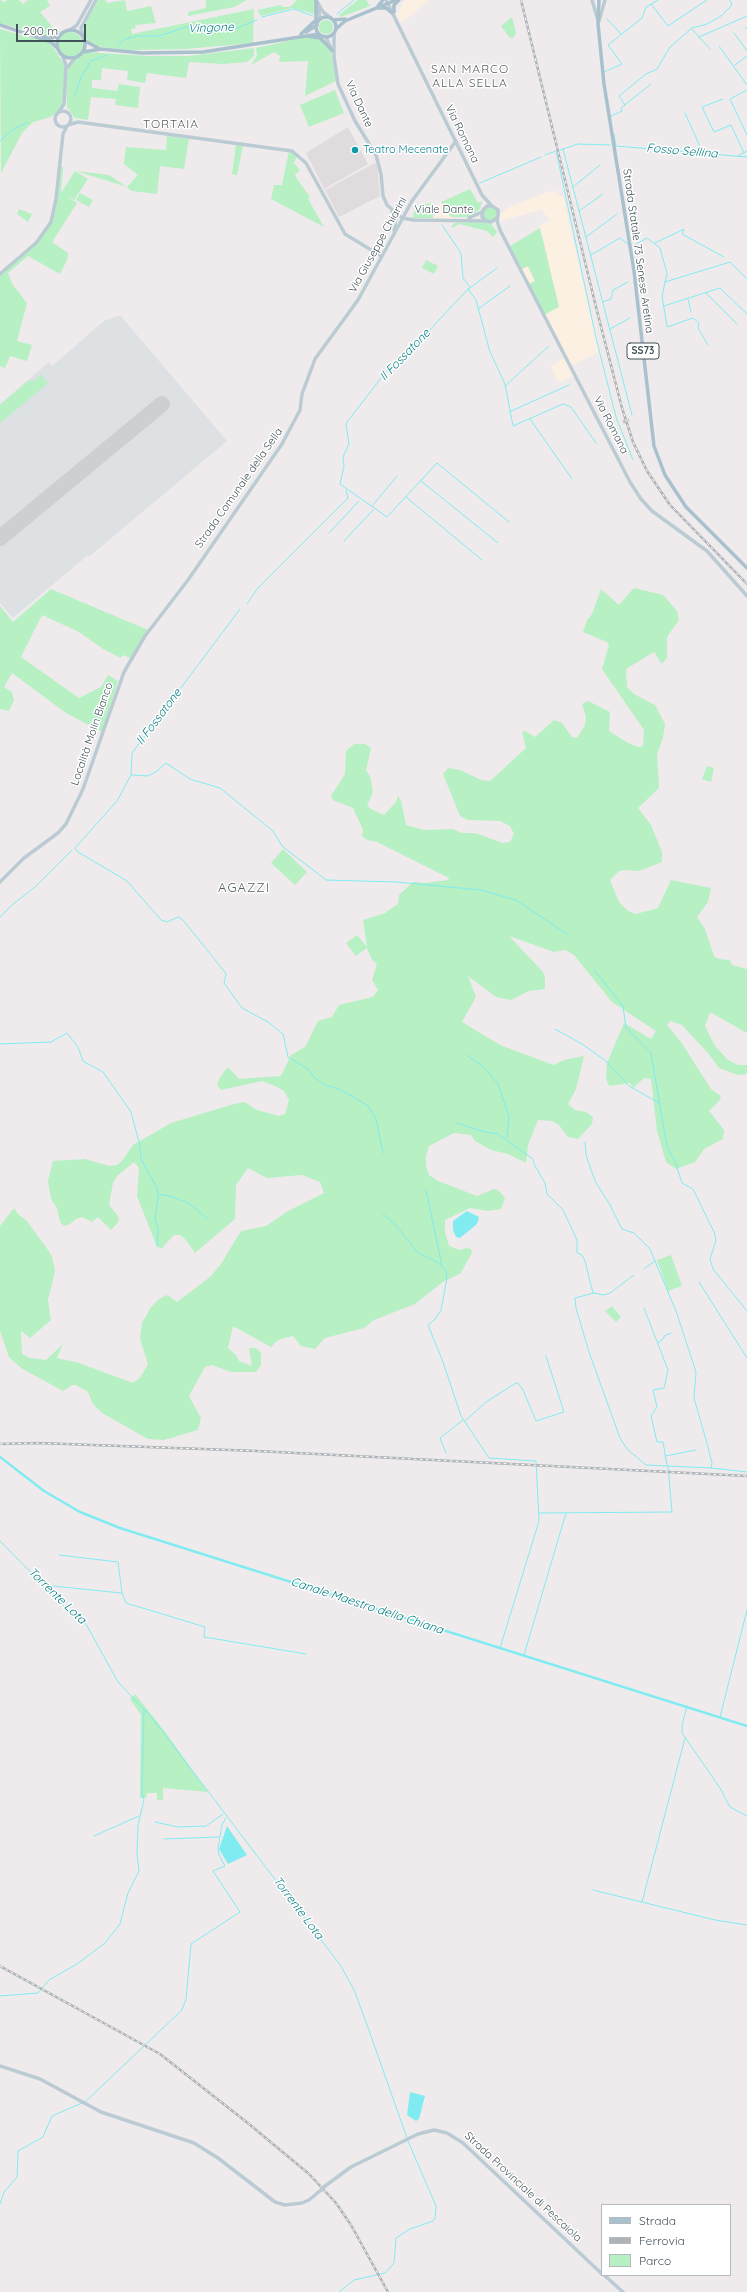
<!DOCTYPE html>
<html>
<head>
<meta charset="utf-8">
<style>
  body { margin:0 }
  #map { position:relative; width:747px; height:2292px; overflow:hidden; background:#efebec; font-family:Quicksand,sans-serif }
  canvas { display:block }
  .legend { position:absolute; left:601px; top:2204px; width:130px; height:72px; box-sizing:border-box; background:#fff; border:1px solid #b4babd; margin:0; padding:5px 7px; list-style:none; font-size:12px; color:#43535a }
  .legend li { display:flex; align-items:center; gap:8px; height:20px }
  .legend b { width:20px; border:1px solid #b4babd }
  .scale { position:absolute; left:16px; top:24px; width:70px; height:18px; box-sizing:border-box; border:2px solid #43535a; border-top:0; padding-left:5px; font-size:12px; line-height:14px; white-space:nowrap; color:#43535a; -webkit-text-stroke:3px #fff; paint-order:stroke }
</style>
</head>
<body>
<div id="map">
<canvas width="747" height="2292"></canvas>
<ul class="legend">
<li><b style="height:5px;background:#a9c1cd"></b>Strada</li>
<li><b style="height:5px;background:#adb3b7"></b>Ferrovia</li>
<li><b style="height:11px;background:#b6f0c3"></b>Parco</li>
</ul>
<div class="scale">200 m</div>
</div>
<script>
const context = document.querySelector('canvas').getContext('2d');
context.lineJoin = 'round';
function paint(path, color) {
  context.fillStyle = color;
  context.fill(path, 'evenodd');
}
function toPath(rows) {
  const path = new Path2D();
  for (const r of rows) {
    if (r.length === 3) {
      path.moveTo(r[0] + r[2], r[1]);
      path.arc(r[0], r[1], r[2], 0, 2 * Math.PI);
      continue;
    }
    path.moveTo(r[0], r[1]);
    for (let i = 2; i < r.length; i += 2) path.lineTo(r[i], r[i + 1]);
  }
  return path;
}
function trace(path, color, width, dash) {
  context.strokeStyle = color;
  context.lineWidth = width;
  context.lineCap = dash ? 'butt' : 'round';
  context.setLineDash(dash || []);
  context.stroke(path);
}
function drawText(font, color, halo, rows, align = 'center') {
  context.font = font + ' Quicksand,sans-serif';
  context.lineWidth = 3;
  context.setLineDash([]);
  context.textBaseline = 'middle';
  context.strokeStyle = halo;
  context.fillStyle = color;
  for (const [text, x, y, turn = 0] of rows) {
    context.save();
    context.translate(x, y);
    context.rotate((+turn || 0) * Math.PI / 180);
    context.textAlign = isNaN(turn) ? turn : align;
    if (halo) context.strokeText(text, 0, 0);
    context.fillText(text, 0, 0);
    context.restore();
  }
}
const commercial = toPath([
  [405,0,430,0,401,23,397,15],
  [551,191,556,191,561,197,563,196,599,352,571,366,575,375,558,383,551,366,566,357,544,315,547,254,539,226,550,220,541,210,500,221,500,215,507,208],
  [442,203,451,217,451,220,438,217,438,220,433,220,432,207],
  [527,266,535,281,527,285,520,270]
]);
const education = toPath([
  [348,127,368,164,324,189,306,153],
  [375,163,377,165,380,196,339,217,325,190]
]);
const airport = toPath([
  [120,315,227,441,90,556,87,556,14,617,12,617,0,603,0,404,49,362,52,366,104,321]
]);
const green = toPath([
  [0,0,4,2,7,0,19,0,23,4,28,0,47,0,50,6,40,12,55,30,61,31,53,36,47,36,0,23],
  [98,0,105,0,107,3,125,0,127,11,151,6,156,23,135,25,136,28,131,29,132,34,254,9,253,43,186,49,130,50,94,46,87,41,83,28],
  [206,0,247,0,234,7,188,16,188,12,206,8],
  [297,0,315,0,315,14,292,8,261,16,257,10,281,5,282,7,290,7],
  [358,0,366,0,370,6,341,17,339,15],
  [512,17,516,33,514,37,510,38,501,26],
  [326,27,7],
  [0,29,50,43,65,65,62,106,60,110,51,117,33,122,22,133,1,173],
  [70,45,13],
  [306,37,313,37,324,42,331,52,336,81,305,96,308,61,279,62,280,56,274,52,251,65,257,55,256,48],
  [254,48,254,56,247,62,223,64,189,62,186,78,147,73,145,83,127,80,128,71,102,68,101,80,92,80,92,88,117,91,119,84,140,87,138,108,115,105,116,99,91,97,88,120,75,118,67,107,66,82,69,65,86,52,147,56,189,56],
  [335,90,344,113,309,127,300,105],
  [167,136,189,139,184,169,160,166,157,194,132,191,127,187,76,171,109,175,127,187,138,175,124,164,126,147,166,150],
  [227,143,243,146,237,175,232,174,236,145],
  [289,151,297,156,294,163,300,170,295,175,297,179,310,197,308,199,324,227,271,199,274,185,282,185],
  [59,167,63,167,61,193,75,171,88,179,74,200,66,196,77,203,52,242,68,253,67,260,60,274,28,256,8,273,13,285,27,303,17,341,32,345,27,361,10,356,5,368,0,366,0,272,44,234,53,213],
  [470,189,478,203,482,201,480,209,470,217,451,217,441,202],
  [80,193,93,200,89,207,76,200],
  [431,203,433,218,413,218,414,212,420,205],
  [490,214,7],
  [19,209,32,214,28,222,17,214],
  [487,222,492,225,497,232,493,237,487,231,459,224,454,227,455,229,451,226,455,223],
  [540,228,559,307,544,315,529,284,535,281,528,266,522,269,510,246],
  [426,260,438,266,434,274,422,268],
  [41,375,48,383,0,423,0,405,29,380,34,381],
  [634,588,663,595,677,611,679,620,667,637,667,658,662,664,654,652,626,669,627,687,634,694,655,705,665,724,663,738,657,754,659,788,638,808,651,825,662,852,662,862,639,871,626,870,619,871,610,880,619,902,628,911,636,914,658,908,671,880,711,888,708,902,697,917,705,929,714,956,719,959,730,960,732,965,747,969,747,1033,710,1012,705,1026,715,1046,728,1060,738,1065,747,1065,747,1074,738,1075,719,1068,708,1053,682,1025,670,1021,667,1025,681,1042,711,1089,721,1096,719,1101,709,1111,724,1130,723,1139,704,1149,695,1162,676,1169,666,1162,657,1131,651,1079,644,1078,633,1088,630,1083,609,1086,606,1079,607,1063,624,1023,651,1039,656,1031,612,1002,574,955,565,950,554,952,509,936,543,972,545,978,545,989,529,991,511,1000,496,997,468,976,476,997,462,1022,502,1046,554,1065,564,1060,584,1056,576,1089,568,1104,575,1110,586,1112,593,1117,592,1124,578,1139,568,1137,559,1125,552,1121,538,1120,528,1145,526,1163,508,1154,491,1150,475,1141,471,1135,454,1133,429,1146,426,1156,426,1165,429,1175,438,1181,477,1196,494,1189,498,1190,505,1198,501,1209,488,1211,470,1208,445,1220,445,1232,449,1246,459,1250,466,1248,471,1249,472,1253,460,1274,444,1281,415,1304,374,1320,364,1328,325,1338,315,1349,301,1346,293,1336,278,1340,271,1347,233,1326,228,1348,236,1355,239,1361,252,1366,249,1348,256,1348,261,1353,261,1365,256,1372,231,1372,212,1365,205,1367,189,1396,201,1418,198,1430,164,1440,148,1439,102,1413,93,1404,88,1392,76,1385,72,1385,63,1391,21,1368,9,1357,0,1331,0,1226,14,1208,18,1214,27,1221,48,1250,52,1257,55,1271,48,1300,51,1320,30,1338,21,1331,22,1354,30,1358,46,1360,63,1344,57,1358,79,1363,133,1383,140,1378,148,1364,140,1339,142,1323,151,1307,159,1299,167,1295,177,1302,210,1277,221,1264,241,1231,266,1226,288,1211,324,1193,320,1182,302,1175,267,1178,248,1168,236,1185,235,1219,195,1253,186,1240,180,1235,174,1235,162,1248,157,1247,137,1196,139,1168,134,1162,117,1176,113,1183,109,1205,118,1216,119,1221,111,1230,98,1217,92,1222,82,1217,76,1219,70,1224,64,1226,60,1222,57,1208,51,1199,48,1181,53,1161,85,1159,109,1166,117,1165,122,1161,133,1145,171,1123,234,1104,244,1102,257,1110,279,1116,285,1114,289,1100,284,1091,277,1087,262,1081,221,1090,217,1085,220,1077,228,1067,239,1079,281,1076,291,1055,305,1047,318,1021,332,1017,339,1005,373,997,378,990,372,980,377,964,372,960,367,948,356,956,346,943,357,935,367,947,363,920,385,913,398,904,399,895,413,882,425,883,448,880,449,878,377,842,367,840,362,836,363,830,353,808,333,800,331,796,345,774,346,751,354,744,365,744,371,748,366,771,370,776,373,792,367,806,373,810,384,815,396,802,398,796,401,801,406,825,424,830,453,829,462,833,475,833,503,843,510,842,514,834,510,826,500,821,468,820,460,816,443,774,448,768,460,770,481,780,490,781,526,748,522,732,525,731,535,737,554,720,562,723,572,737,577,738,585,725,586,717,582,704,588,701,610,712,609,731,628,743,638,747,643,746,644,730,602,669,609,645,607,642,583,632,587,620,592,614,601,589,619,605],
  [51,589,148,630,130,658,123,655,121,658,103,649,79,632,42,615,21,657,79,698,101,687,108,675,118,681,102,732,66,713,12,673,4,687,12,692,14,700,9,711,0,709,0,606,13,622],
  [707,766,714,768,711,782,702,779],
  [283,849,307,872,295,885,271,863],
  [671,1255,682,1286,668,1291,657,1260],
  [612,1306,621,1317,616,1322,605,1311],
  [135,1694,166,1733,208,1792,163,1788,163,1800,157,1800,157,1793,147,1793,146,1798,140,1798,141,1715,130,1699]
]);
const water = toPath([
  [467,1211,479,1217,477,1224,460,1238,456,1237,453,1230,453,1221],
  [227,1826,247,1855,228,1864,219,1849],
  [410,2092,425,2096,419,2119,416,2121,407,2115]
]);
const stream = toPath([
  [651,4,668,26,707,0],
  [337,14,354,0],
  [262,17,294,9,313,16],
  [607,19,621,34],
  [745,27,747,29],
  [692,29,710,49],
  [734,33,747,51],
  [699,37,747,16],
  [119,45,125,39,138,36,159,36,186,27,234,29,257,20],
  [719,46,747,85],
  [735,65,747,56],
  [604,72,622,64,608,45,642,18,646,7,658,0],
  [747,90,730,99,747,135],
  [75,95,81,77,91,61,107,55],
  [723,99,702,107,714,132,731,125,744,153],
  [625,105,619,96,646,74,657,69,670,47,692,28,707,24,721,16,732,5,730,0],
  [685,113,703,153],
  [611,116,622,111,621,108,651,84],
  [614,134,616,146,747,157],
  [0,141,12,130,28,122],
  [563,149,632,415],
  [560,150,578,144,610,145],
  [545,155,556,151,596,338,616,417,633,460],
  [738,156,747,151],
  [480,183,541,157],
  [573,187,600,165],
  [433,206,431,211,434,215],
  [579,211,603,194],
  [442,225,461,253,463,278,470,287],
  [586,237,617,214],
  [655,243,684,229,682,234,724,257],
  [631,247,647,238,660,248,667,273,662,296,667,327,693,318,699,323,698,328,708,345],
  [591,255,620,238,629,245],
  [497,268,467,290,411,350,389,368,347,422,346,425,349,444,343,457,344,466,340,484,387,517,437,463,509,522],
  [665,282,730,262,747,279],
  [468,289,476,300,490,352,505,384,513,426,563,404,571,407,596,443],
  [706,293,737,324],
  [688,299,691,312],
  [603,302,611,299,613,290,628,282],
  [664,306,720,288,747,314],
  [478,309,510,286],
  [610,329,630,318],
  [505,386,549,346],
  [509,412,569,385],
  [530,419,572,479],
  [421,481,498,543],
  [406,497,482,560],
  [373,505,397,476],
  [329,533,359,501],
  [344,541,373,510],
  [247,604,257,589,348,498,346,490],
  [240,609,132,753,131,775,117,801,75,848,78,852,127,881,161,920,167,922,178,917,183,920,224,971,226,974,224,983,242,1008,268,1022,283,1034,288,1057,308,1069,313,1076,323,1084,341,1090,367,1105,376,1119,383,1153],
  [132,775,148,776,157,771,166,763,190,779,220,788,273,831,282,846,326,880,396,882,481,890,516,900,568,935],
  [0,917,13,904,35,887,72,850],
  [594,970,623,1006,626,1028,651,1053,667,1147,675,1161,682,1183,693,1189,714,1232,716,1240,710,1259,713,1269,747,1311],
  [555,1029,582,1044,606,1061,629,1086,659,1103],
  [0,1044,51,1042,67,1033,78,1047,83,1061,103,1072,131,1112,140,1146,141,1159,157,1188,158,1198,155,1219,158,1229,157,1246],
  [466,1055,483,1066,498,1084,509,1117,507,1138],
  [457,1123,485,1132,498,1134,533,1159,534,1164,545,1183,547,1194,563,1210,577,1240,577,1253,582,1255,585,1261,593,1293],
  [585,1142,586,1155,595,1181,610,1205,622,1229,634,1233,650,1249,676,1311,696,1372,694,1398,708,1447,712,1463,711,1468],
  [426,1190,442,1266],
  [158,1194,173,1197,188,1203,208,1219],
  [383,1214,394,1223,418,1253,437,1262,446,1270,447,1278,441,1310,435,1319,428,1325,443,1362,461,1416,489,1458,536,1461,539,1521,500,1648],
  [644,1269,655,1261],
  [634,1275,610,1293,604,1295,594,1293,575,1298,576,1308,589,1352,620,1438,627,1449,646,1465,711,1468,747,1472],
  [699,1282,747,1358],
  [644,1308,668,1370,664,1388,653,1390,657,1407,651,1416,657,1442,663,1442,667,1465],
  [658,1343,664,1338,664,1336,671,1333],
  [465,1421,486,1402,516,1383,518,1383,523,1390,536,1421,564,1412,546,1356],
  [446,1453,440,1438,463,1420],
  [665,1456,696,1450],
  [539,1513,672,1512,668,1466],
  [0,1541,65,1607,86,1624,118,1682,153,1719,341,1966,354,1990,366,2022,407,2138],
  [59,1555,118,1562,122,1593,126,1603,205,1627,204,1637,306,1654],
  [47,1588,53,1586,121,1593],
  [524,1655,566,1513],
  [687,1706,682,1725,682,1733,720,1788,730,1807,747,1816],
  [720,1717,747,1610],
  [155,1822,178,1827,206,1826,223,1814],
  [94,1836,139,1816],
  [164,1839,219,1837],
  [593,1890,715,1920,747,1925],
  [642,1902,685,1738],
  [0,1996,38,1993,49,1980,77,1964,105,1943,120,1924,128,1893,139,1871,137,1854,138,1825,144,1800,142,1792,144,1709],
  [85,2102,182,2010,186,1999,191,1944,240,1912,213,1871,225,1866,219,1855,218,1848,222,1825,226,1818],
  [0,2204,4,2192,17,2177,18,2151,43,2137,52,2116,82,2103],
  [339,2292,354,2280,385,2273,394,2263,396,2238,410,2229,433,2221,435,2218,436,2206,408,2141]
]);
const canal = toPath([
  [0,1457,44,1491,80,1512,120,1528,747,1726]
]);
const runway = toPath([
  [0,538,162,404]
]);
const secondaryTunnel = toPath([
  [623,422,629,420]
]);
const secondary = toPath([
  [316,0,323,12,331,18],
  [386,0,482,195,491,205],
  [592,0,598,20],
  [318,7,320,19],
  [599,21,605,0],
  [70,30,77,25,91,0],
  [334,33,334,57,338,84,355,121,376,155,381,174,383,196,387,205,402,218,414,220,485,221],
  [83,36,81,28,96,0],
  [326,37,332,51],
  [67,68,75,58],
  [63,119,8],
  [58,113,64,104,66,65,63,57],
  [68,125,78,122,100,125,292,151,306,163,345,234,381,256],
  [392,212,396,219,394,230],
  [469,218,482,212],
  [497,218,491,222,486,221,482,217,483,210,487,206,492,206,498,210,498,216,497,221,500,230,630,482,641,499,652,511,707,551,747,596],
  [0,274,36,243,51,222,56,199,63,134,67,126],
  [0,882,24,858,58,833,66,824,83,789,124,672,145,636,188,580,282,444,300,410,302,394,315,359,358,300,412,201,456,141],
  [0,2066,40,2079,101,2112,194,2143,218,2158,275,2202,285,2205,302,2203,309,2200,321,2190],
  [325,2186,351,2167,418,2134,434,2130,447,2133,463,2143,602,2274],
  [604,2275,623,2292]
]);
const primary = toPath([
  [599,0,598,24,604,84,634,271,654,446,665,475,686,507,747,568],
  [378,6,383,0],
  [379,8,386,8,392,13],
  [394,12,394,5,399,0],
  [326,27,10],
  [333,20,345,19],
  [0,25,51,42,56,47],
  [336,29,345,21,396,0],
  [71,44,14],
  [306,32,317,25],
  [301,34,316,20,316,1],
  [39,36,51,38,58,36],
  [307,36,320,38,332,50],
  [85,41,98,48],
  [83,52,101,49,142,53,203,52,319,34]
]);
const rail = toPath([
  [521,0,598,315,622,408,633,442,647,471,670,505,747,584],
  [0,1444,38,1443,257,1451,747,1476],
  [0,1966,160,2054,249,2124,309,2174,336,2203,351,2225,388,2292]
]);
const secondaryBridge = toPath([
  [321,2190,325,2186]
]);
const markers = [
  [355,150,4,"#0f9aa8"]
];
const shields = [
  [643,351,32]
];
const shieldNames = [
  ["SS73",643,351]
];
const streetNames = [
  ["Via Dante",359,104,65],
  ["Via Romana",462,134,64],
  ["Viale Dante",444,210],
  ["Via Giuseppe Chiarini",378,245,-61],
  ["Strada Statale 73 Senese Aretina",638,251,82],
  ["Via Romana",611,425,63],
  ["Strada Comunale della Sella",239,488,-55],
  ["Località Molin Bianco",92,734,-71],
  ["Strada Provinciale di Pescaiola",523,2187,43]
];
const cultureNames = [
  ["Teatro Mecenate",363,150]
];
const waterNames = [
  ["Vingone",211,28,-2],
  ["Fosso Sellina",682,151,5],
  ["Il Fossatone",405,355,-46],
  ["Il Fossatone",159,717,-53],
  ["Torrente Lota",57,1596,44],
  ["Canale Maestro della Chiana",367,1606,18],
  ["Torrente Lota",298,1908,53]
];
const neighbourhoodNames = [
  ["SAN MARCO",470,69],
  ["ALLA SELLA",470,83],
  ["TORTAIA",171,124]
];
const quarterNames = [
  ["AGAZZI",244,888]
];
paint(commercial, '#fcf0e2');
paint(education, '#e0dcde');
paint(airport, '#dde1e4');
paint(green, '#b6f0c3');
paint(water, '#80ebf0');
trace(stream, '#80ebf0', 1);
trace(canal, '#80ebf0', 2.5);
trace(runway, '#cecfd2', 16);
trace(secondaryTunnel, '#c4c5c8', 3.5, [3.5, 2]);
trace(secondary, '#bbcbd4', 3.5);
trace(primary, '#a9c1cd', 3.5);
trace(rail, '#adb3b7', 2.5);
trace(rail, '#fff', 1, [3]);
trace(secondaryBridge, '#bbcbd4', 3.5);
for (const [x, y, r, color] of markers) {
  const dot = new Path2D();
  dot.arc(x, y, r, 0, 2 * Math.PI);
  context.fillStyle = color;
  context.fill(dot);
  trace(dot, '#fff', 1.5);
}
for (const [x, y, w] of shields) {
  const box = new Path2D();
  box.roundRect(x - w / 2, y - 8, w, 16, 3);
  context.fillStyle = '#fff';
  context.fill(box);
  trace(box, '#43535a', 1);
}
drawText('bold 10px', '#43535a', null, shieldNames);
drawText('11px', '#43535a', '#fff', streetNames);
drawText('11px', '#0d838f', '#fff', cultureNames, 'left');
drawText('italic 12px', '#088084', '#fff', waterNames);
context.letterSpacing = '1px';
drawText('12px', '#585e61', '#fff', neighbourhoodNames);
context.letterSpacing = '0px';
context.letterSpacing = '1px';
drawText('13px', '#585e61', '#fff', quarterNames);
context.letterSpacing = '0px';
</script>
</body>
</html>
